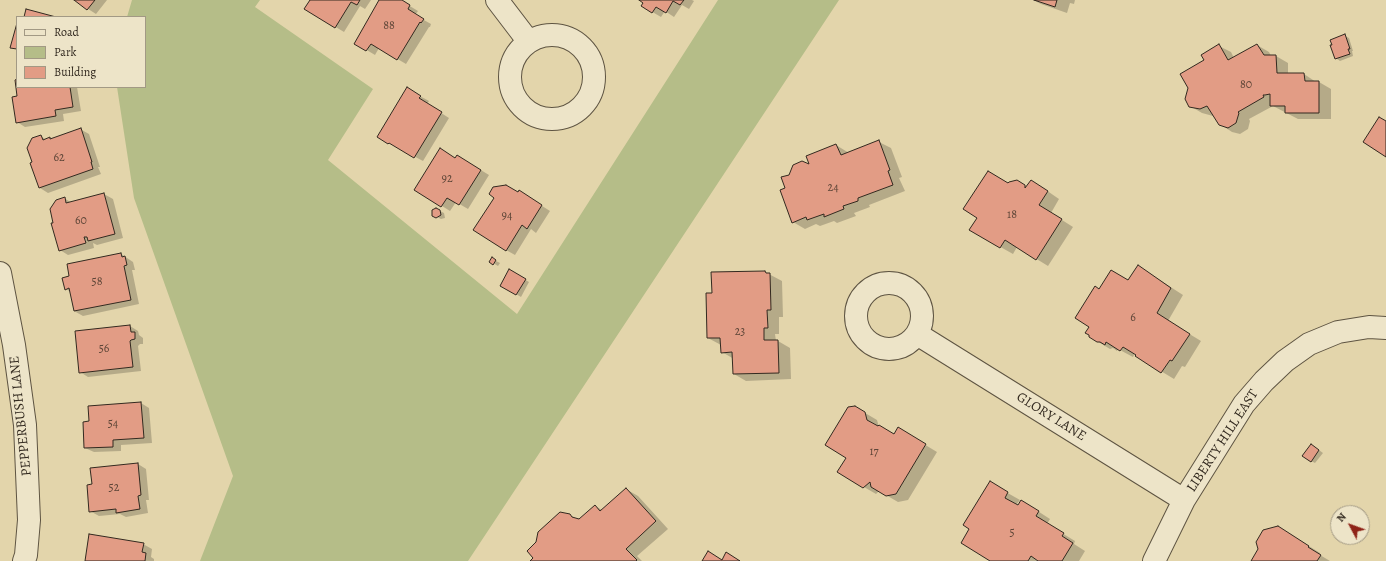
<!DOCTYPE html>
<html>
<head>
<meta charset="utf-8">
<style>
  body { margin:0 }
  #map { position:relative; width:1386px; height:561px; overflow:hidden; background:#e3d5ab; font-family:Alegreya,serif }
  canvas { display:block }
  .legend { position:absolute; left:16px; top:16px; width:130px; height:72px; box-sizing:border-box; background:#ede4c8; border:1px solid #a29984; margin:0; padding:5px 7px; list-style:none; font-size:12px; color:#32291f }
  .legend li { display:flex; align-items:center; gap:8px; height:20px }
  .legend b { width:20px; border:1px solid #a29984 }
  .north { position:absolute; left:1330px; top:505px; width:40px; height:40px; box-sizing:border-box; background:#ede4c8; border:1px solid #a29984; border-radius:50%; rotate:311deg; font-size:11px; font-weight:700; line-height:16px; text-align:center; color:#32291f }
  .north::after { content:''; display:block; margin:auto; width:14px; height:18px; background:#8f2418; clip-path:polygon(50% 0,100% 100%,50% 72%,0 100%) }
</style>
</head>
<body>
<div id="map">
<canvas width="1386" height="561"></canvas>
<ul class="legend">
<li><b style="height:5px;background:#ede4c8"></b>Road</li>
<li><b style="height:11px;background:#b5bd88"></b>Park</li>
<li><b style="height:11px;background:#e29c85"></b>Building</li>
</ul>
<div class="north">N</div>
</div>
<script>
const context = document.querySelector('canvas').getContext('2d');
context.lineJoin = 'round';
function paint(path, color) {
  context.fillStyle = color;
  context.fill(path, 'evenodd');
}
function toPath(rows) {
  const path = new Path2D();
  for (const r of rows) {
    if (r.length === 3) {
      path.moveTo(r[0] + r[2], r[1]);
      path.arc(r[0], r[1], r[2], 0, 2 * Math.PI);
      continue;
    }
    path.moveTo(r[0], r[1]);
    for (let i = 2; i < r.length; i += 2) path.lineTo(r[i], r[i + 1]);
  }
  return path;
}
function trace(path, color, width, dash) {
  context.strokeStyle = color;
  context.lineWidth = width;
  context.lineCap = dash ? 'butt' : 'round';
  context.setLineDash(dash || []);
  context.stroke(path);
}
function drawText(font, color, halo, rows, align = 'center') {
  context.font = font + ' Alegreya,serif';
  context.lineWidth = 3;
  context.setLineDash([]);
  context.textBaseline = 'middle';
  context.strokeStyle = halo;
  context.fillStyle = color;
  for (const [text, x, y, turn = 0] of rows) {
    context.save();
    context.translate(x, y);
    context.rotate((+turn || 0) * Math.PI / 180);
    context.textAlign = isNaN(turn) ? turn : align;
    if (halo) context.strokeText(text, 0, 0);
    context.fillText(text, 0, 0);
    context.restore();
  }
}
const green = toPath([
  [132,0,260,0,255,7,373,89,328,160,517,314,718,0,839,0,468,561,200,561,233,476,134,198,117,87,145,87,145,17,127,17]
]);
const shadow = toPath([
  [74,0,107,0,96,14],
  [311,0,371,0,365,9,360,6,344,32,306,9],
  [380,0,400,0,418,11,415,15,431,24,430,27,429,27,406,64,379,48,375,55,355,43],
  [640,0,692,0,694,1,689,9,682,5,674,17,665,11,661,17,642,6,644,2],
  [1033,0,1075,0,1074,4,1070,3,1067,13,1041,4],
  [1345,36,1349,38,1353,51,1352,51,1353,56,1340,61,1336,58],
  [1257,45,1269,52,1271,56,1276,56,1288,63,1288,74,1304,74,1316,82,1319,82,1331,89,1331,119,1298,119,1273,106,1249,119,1250,121,1248,129,1240,134,1232,132,1220,124,1213,116,1202,113,1190,106,1205,61,1219,46,1231,52,1234,58],
  [17,80,17,87,77,87,81,111,63,114,64,121,25,127,17,122,19,97,16,81],
  [407,89,429,101,427,104,449,118,423,161,378,137],
  [80,129,89,134,100,167,98,167,101,174,48,193,40,188,31,163,33,162,41,136,46,140,50,138,52,140],
  [879,142,891,148,902,177,899,178,905,191,869,205,870,207,854,213,856,216,837,223,834,221,820,226,816,224,805,229,793,222,787,189,810,166,836,145,849,153],
  [455,159,466,161,489,175,468,209,456,202,450,211,415,189],
  [1016,181,1027,187,1043,188,1059,199,1051,213,1073,227,1048,266,1017,247,1013,254,970,230],
  [518,193,528,197,550,211,536,233,531,229,515,255,506,250],
  [104,194,113,199,123,238,97,245,93,243,94,248,68,255,60,250,55,224,64,198,72,203],
  [440,211,444,213,445,218,441,219,433,215],
  [121,254,133,262,135,270,132,270,139,304,83,316,74,311,71,292,66,289],
  [492,259,500,263,498,266,490,261],
  [1138,266,1183,295,1168,321,1201,341,1185,367,1182,366,1174,379,1136,356,1138,354,1135,353,1133,357,1118,349,1117,351,1113,348,1110,349,1090,337,1091,326,1099,290,1128,281],
  [510,271,529,282,521,297,501,285],
  [765,272,782,281,783,317,779,317,779,334,775,334,776,341,778,341,790,348,791,379,746,381,734,374,734,359,722,352,721,345,708,338,713,294],
  [130,326,138,331,139,335,143,338,143,344,140,344,138,346,141,371,88,377,80,372],
  [141,403,149,408,152,443,121,445,121,451,94,452,85,448,90,422],
  [855,407,877,420,879,427,895,435,899,429,937,452,908,500,898,502,879,491,876,494,864,487,848,458],
  [1312,445,1323,453,1315,463,1311,461],
  [138,464,146,469,149,500,146,500,148,513,126,517,120,514,99,516,90,511,93,485],
  [990,483,1020,500,1016,505,1033,508,1050,519,1047,524,1075,541,1074,544,1085,551,1079,561,992,561,971,528],
  [626,489,638,496,668,529,637,556,642,561,532,561,569,515,580,520,595,506,602,510],
  [1290,534,1320,553,1320,555,1330,561,1252,561,1259,550],
  [143,544,152,549,151,557,154,559,154,561,86,561]
]);
const building = toPath([
  [74,0,95,0,87,10,74,0],
  [310,0,360,0,357,5,351,2,335,28,304,9,310,0],
  [379,0,402,0,410,5,408,9,424,19,421,23,420,22,397,60,371,44,366,51,354,44,379,0],
  [639,0,684,0,680,5,673,1,666,13,656,7,652,13,641,6,643,3,639,0],
  [1034,0,1057,0,1055,7,1034,0],
  [26,9,56,17,24,17,26,9],
  [17,23,17,49,10,48,17,23],
  [1345,34,1350,49,1348,49,1350,54,1335,59,1330,45,1332,45,1330,40,1345,34],
  [1219,44,1228,60,1257,44,1264,55,1276,55,1277,73,1304,73,1305,81,1319,81,1319,113,1285,113,1285,106,1270,106,1270,94,1265,95,1263,95,1264,97,1238,112,1239,113,1236,123,1228,128,1219,125,1207,106,1200,109,1189,107,1185,99,1188,88,1180,74,1204,60,1201,55,1219,44],
  [17,79,17,87,70,87,73,107,55,110,56,116,16,123,12,97,17,96,15,80,17,79],
  [407,87,421,96,419,98,442,112,414,158,389,143,388,144,377,137,407,87],
  [1379,117,1386,121,1386,157,1363,142,1379,117],
  [81,128,92,162,91,162,93,169,39,188,30,163,32,162,27,148,32,138,41,135,43,140,50,137,50,139,81,128],
  [879,140,890,170,888,171,893,185,858,198,858,201,843,206,844,209,824,217,824,214,807,220,806,217,792,223,780,190,785,188,781,177,789,175,793,165,802,161,809,164,806,156,836,144,841,155,879,140],
  [440,148,455,158,457,155,481,170,459,205,447,198,441,207,414,190,440,148],
  [988,171,1008,183,1009,182,1017,180,1025,185,1025,188,1031,180,1048,191,1039,205,1062,219,1036,260,1005,240,1000,248,969,230,977,218,963,209,988,171],
  [506,185,518,192,519,190,542,205,527,229,522,225,506,251,473,230,494,198,489,194,493,187,506,185],
  [104,193,115,234,88,241,87,237,84,237,86,243,59,251,51,223,53,223,50,209,56,200,65,197,66,203,104,193],
  [436,208,440,210,441,215,436,218,432,216,432,210,436,208],
  [121,253,122,257,125,256,127,265,124,266,131,300,74,311,69,288,65,290,62,278,69,276,67,264,121,253],
  [492,257,496,260,493,265,489,262,492,257],
  [1138,265,1171,288,1157,313,1190,334,1172,361,1170,360,1161,373,1135,356,1136,355,1123,347,1120,351,1106,342,1105,345,1100,342,1097,342,1089,337,1089,335,1085,333,1089,327,1075,318,1095,286,1099,289,1111,270,1128,280,1138,265],
  [509,269,526,279,516,295,500,286,509,269],
  [765,271,766,273,770,273,771,310,767,310,768,328,764,328,764,340,778,340,779,373,733,374,732,352,721,353,720,338,707,338,706,293,712,293,711,272,765,271],
  [130,325,131,332,135,332,135,339,131,340,130,341,133,367,79,373,75,331,130,325],
  [141,402,144,438,113,440,113,447,84,448,83,422,89,421,88,406,141,402],
  [855,406,865,412,867,420,878,426,879,425,894,434,898,427,926,444,896,494,886,496,871,487,870,482,863,488,837,472,846,458,825,445,848,407,855,406],
  [1311,444,1319,450,1311,462,1302,456,1311,444],
  [138,463,141,495,138,496,140,509,116,513,116,509,89,512,87,485,92,484,90,468,138,463],
  [990,481,1008,492,1005,498,1018,505,1021,500,1039,511,1036,516,1064,533,1062,536,1073,543,1062,561,1038,561,1031,556,1028,561,990,561,961,543,969,529,963,525,990,481],
  [626,488,656,521,626,549,637,560,636,561,530,561,533,558,527,551,536,542,538,532,560,512,570,514,572,517,579,519,595,505,600,511,626,488],
  [1278,526,1309,546,1308,547,1321,555,1317,561,1251,561,1258,549,1256,542,1263,530,1278,526],
  [89,534,144,543,142,552,146,553,145,561,85,561,89,534],
  [708,551,722,560,726,552,740,561,702,561,708,551]
]);
const street = toPath([
  [497,0,529,42],
  [552,77,42],
  [0,273,14,345,25,425,29,520,26,555,24,561],
  [889,316,33],
  [917,334,1184,500],
  [1154,561,1184,500,1244,404,1264,381,1285,361,1309,344,1338,332,1369,327,1386,328]
]);
const numberNames = [
  ["88",389,26],
  ["80",1246,85],
  ["62",59,158],
  ["92",447,179],
  ["24",833,188],
  ["18",1012,215],
  ["94",507,216],
  ["60",81,221],
  ["58",97,282],
  ["6",1133,318],
  ["23",740,332],
  ["56",104,349],
  ["54",113,424],
  ["17",874,452],
  ["52",114,488],
  ["5",1012,533]
];
const streetNames = [
  ["PEPPERBUSH LANE",21,416,-96],
  ["GLORY LANE",1051,417,32],
  ["LIBERTY HILL EAST",1223,441,-57]
];
paint(green, '#b5bd88');
paint(shadow, '#0003');
paint(building, '#e29c85');
trace(building, '#32291f', 1);
trace(street, '#5e5442', 24);
trace(street, '#ede4c8', 22);
drawText('12px', '#5e4638', null, numberNames);
drawText('14px', '#32291f', '#ede4c8', streetNames);
</script>
</body>
</html>
